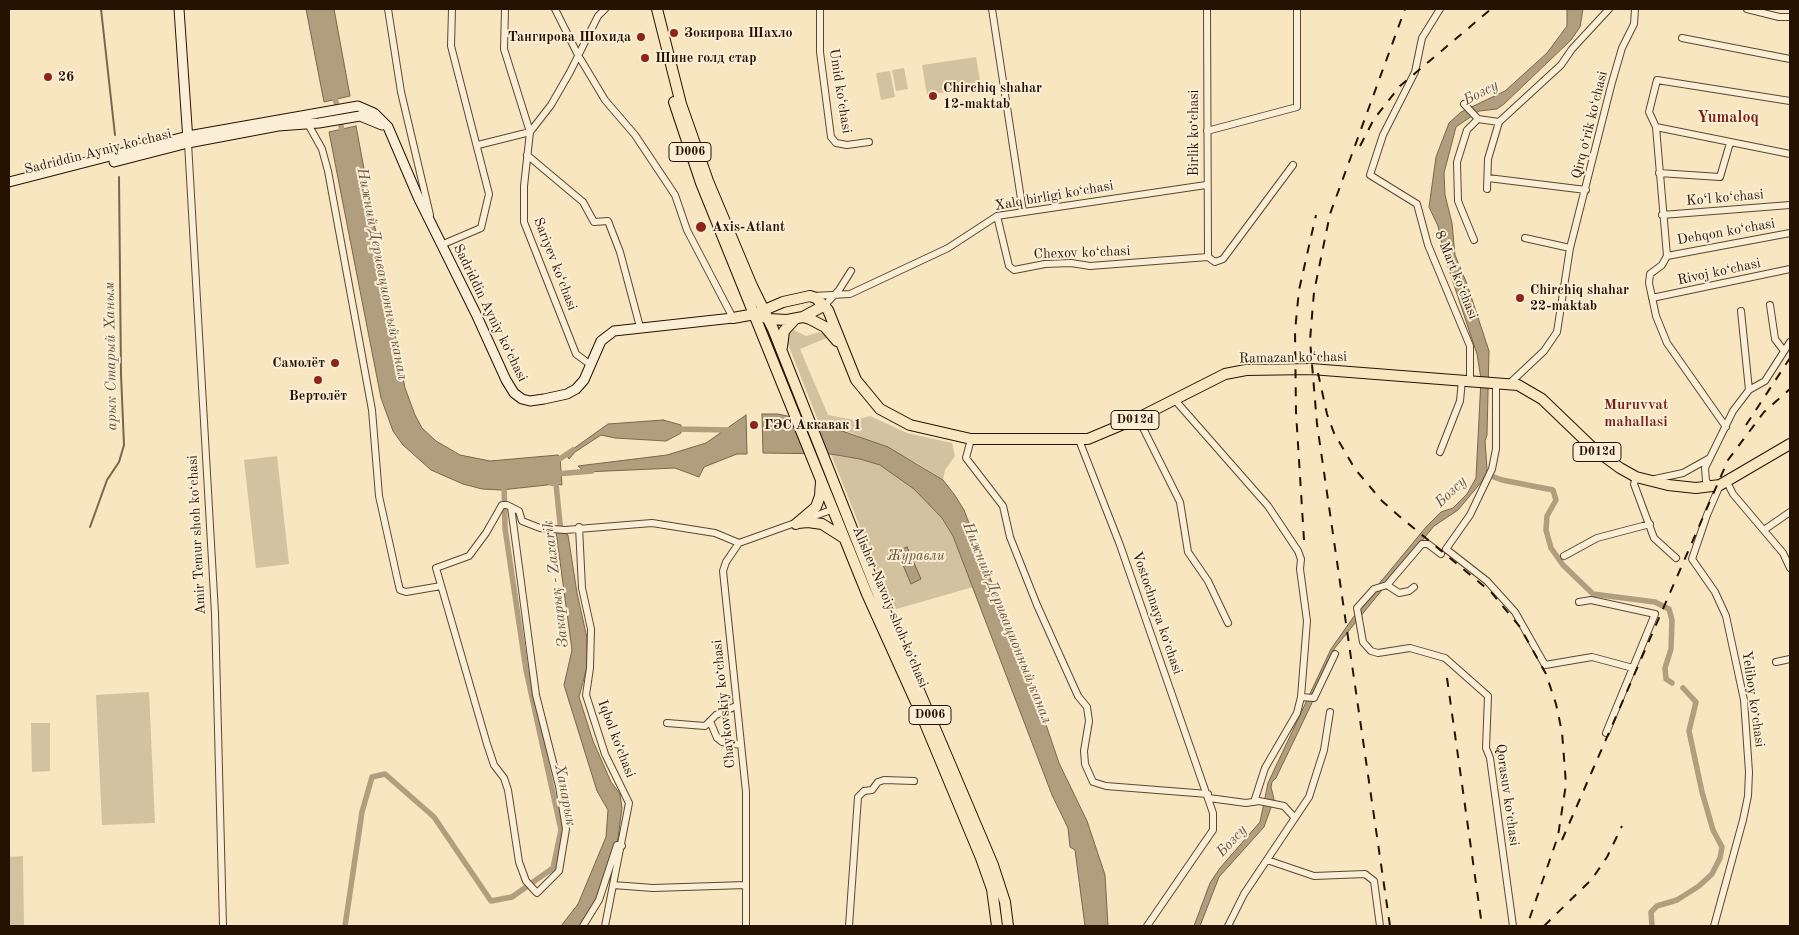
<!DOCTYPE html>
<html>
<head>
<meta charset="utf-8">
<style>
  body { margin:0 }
  #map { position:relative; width:1799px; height:935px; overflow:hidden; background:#f7e6c0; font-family:"Old Standard TT",serif }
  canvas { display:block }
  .frame { position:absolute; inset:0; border:10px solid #261200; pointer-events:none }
</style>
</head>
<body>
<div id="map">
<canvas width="1799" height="935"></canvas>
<div class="frame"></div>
</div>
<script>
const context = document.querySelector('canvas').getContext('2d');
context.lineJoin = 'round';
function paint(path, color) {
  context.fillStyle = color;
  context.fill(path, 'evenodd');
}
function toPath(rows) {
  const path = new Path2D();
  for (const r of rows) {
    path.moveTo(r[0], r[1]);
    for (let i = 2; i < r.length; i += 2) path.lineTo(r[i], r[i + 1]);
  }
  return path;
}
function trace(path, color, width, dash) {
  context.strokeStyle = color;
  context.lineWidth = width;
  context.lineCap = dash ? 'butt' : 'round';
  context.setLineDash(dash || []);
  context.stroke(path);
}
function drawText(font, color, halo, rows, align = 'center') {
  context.font = font + ' "Old Standard TT",serif';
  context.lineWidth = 4;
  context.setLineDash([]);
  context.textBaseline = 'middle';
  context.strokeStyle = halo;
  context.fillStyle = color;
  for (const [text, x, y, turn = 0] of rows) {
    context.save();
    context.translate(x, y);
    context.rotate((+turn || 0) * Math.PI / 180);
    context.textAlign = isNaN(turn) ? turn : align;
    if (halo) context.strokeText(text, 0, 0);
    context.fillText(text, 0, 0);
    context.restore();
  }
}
const green = toPath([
  [976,57,981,87,927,95,922,65],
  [904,68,908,89,896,91,892,70],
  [890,71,895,97,881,100,876,73],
  [794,330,806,336,819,332,829,337,800,349,828,415,854,420,870,416,907,433,952,443,955,456,945,470,943,480,917,463,852,433,819,423,786,339,788,333],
  [831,454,860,459,880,465,900,477,927,500,942,518,953,536,973,587,893,610],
  [277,456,289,564,256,568,244,460],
  [149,692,155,823,102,825,96,695],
  [31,723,50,723,50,771,32,772],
  [23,856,24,926,9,926,9,857]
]);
const water = toPath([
  [306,9,334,9,350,96,324,102,306,9],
  [1567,9,1583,9,1580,27,1571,40,1504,104,1497,109,1479,111,1456,127,1444,173,1445,195,1452,223,1455,255,1467,284,1489,351,1487,435,1485,441,1487,469,1483,480,1458,510,1434,526,1334,649,1311,705,1276,778,1272,782,1271,787,1274,799,1264,827,1219,877,1200,926,1194,926,1210,883,1220,868,1260,822,1268,783,1331,649,1364,602,1426,527,1441,512,1453,508,1467,494,1476,478,1481,379,1477,354,1444,255,1438,226,1429,207,1436,157,1449,123,1461,112,1505,91,1547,53,1567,26,1567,9],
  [356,126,405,388,415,415,422,428,436,441,460,455,490,461,558,455,560,457,562,485,556,484,501,490,482,489,463,484,431,470,403,445,393,431,381,398,329,132,356,126],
  [762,414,778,414,819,423,888,447,943,480,954,494,964,510,987,570,1036,695,1059,763,1087,821,1105,875,1108,926,1085,926,1075,850,1070,847,1068,828,1052,795,953,536,942,518,914,489,880,465,860,459,831,454,763,453,762,414],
  [746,415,747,454,737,454,704,467,699,477,675,468,585,472,578,466,667,455,706,443,746,415],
  [663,420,681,425,681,433,666,441,615,438,601,435,575,452,569,459,566,454,608,424,663,420],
  [560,531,568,535,577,593,587,638,587,667,579,697,593,741,611,782,620,794,622,808,618,838,599,895,581,926,561,926,578,904,606,837,608,810,597,791,564,685,572,650,556,532,560,531],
  [907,547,921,579,911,584,897,551,907,547]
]);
const stream = toPath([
  [101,9,115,135],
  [90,527,107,480,119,462,124,445,121,374,119,177]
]);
const canal = toPath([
  [334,93,343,135],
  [675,429,730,430],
  [555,462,573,450],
  [556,474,592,471],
  [1486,474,1502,480,1553,490,1556,500,1547,516,1546,530,1551,548,1563,565,1593,594,1655,602,1669,609,1672,620,1671,649,1665,668,1666,679,1672,683],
  [551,483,556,484,561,533],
  [345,926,362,812,372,777,385,774,434,817,491,901,512,897,553,868,561,830,526,670,505,528,504,483],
  [1652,926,1651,912,1657,906,1677,900,1699,886,1712,874,1720,858,1722,847,1713,830,1702,792,1689,731,1696,702,1683,688]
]);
const minor = toPath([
  [388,9,401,92,430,215],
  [505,9,504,49,530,132,524,186,524,222,576,354,591,365],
  [555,9,578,55,605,100,635,135,675,195,687,230,733,318],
  [820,9,820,52,831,137,836,143,847,145,869,142],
  [992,9,1023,212],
  [1207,9,1208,257],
  [1440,9,1422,38,1415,72,1383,135,1370,175,1417,204,1428,245,1470,346,1470,381],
  [1747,9,1779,17,1790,17],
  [1682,38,1790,59],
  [1464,104,1478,119],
  [308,124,322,149,328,171,372,410,379,496,398,582,400,590,406,592,441,586],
  [1656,127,1790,154],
  [1207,131,1297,107,1297,9],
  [188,143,215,613,223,926],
  [478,145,530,132,551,105,570,72,598,16,605,9],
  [527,155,583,202,594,222,608,221,620,252,640,327],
  [1659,173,1720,177,1730,143],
  [1488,178,1586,190],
  [1487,189,1488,159,1499,122],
  [1662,215,1790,205],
  [997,216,1009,266,1014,270,1045,264,1071,263,1090,266,1208,257],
  [1525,238,1570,248],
  [1474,240,1458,201,1457,162,1467,130,1478,119,1499,122,1561,65,1572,49,1609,9],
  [441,245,481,228,489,194,451,46,452,9],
  [1667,256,1790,233],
  [1208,257,1215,262,1223,259,1293,165],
  [813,296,850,294,948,248,997,216,1206,185],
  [1652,298,1790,269],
  [825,305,839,290,851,271],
  [1770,305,1775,339,1784,351],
  [1741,311,1749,390],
  [1496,382,1496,449,1492,469,1470,515,1446,549,1487,581,1515,612,1545,665,1592,657,1633,668],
  [1510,383,1544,351,1557,332,1570,248,1611,86,1622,48,1634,24,1635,9],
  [1174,399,1268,506,1298,551,1301,559,1300,569,1307,621,1301,697,1297,713,1265,768,1254,802],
  [1138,418,1180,502,1188,552,1208,581,1228,623],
  [1726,427,1667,343,1656,316,1649,283,1650,274,1662,265,1667,256,1656,127,1649,112,1657,80,1790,101],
  [971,439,966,458,1003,506,1010,537,1037,605,1078,696,1087,707,1089,721,1084,751,1085,764,1093,782,1106,786,1208,794],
  [1079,440,1120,545,1213,813,1213,830,1147,926],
  [1440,452,1460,401,1462,380],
  [1636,477,1634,484,1654,538,1676,558],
  [1655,479,1683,473,1708,459],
  [1727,482,1733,494,1783,553,1790,568],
  [1711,486,1706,481,1705,468,1733,411,1749,390,1765,381,1790,342],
  [511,507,536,695,559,786,566,829,559,871,537,893,526,881,519,862,508,790,504,778,494,765,487,744,436,568,469,556,486,533,502,505,507,505,519,511,522,521,540,528,565,530,652,523,715,533,739,543],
  [579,527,582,588,591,629,590,668,586,695,605,754,629,803,605,926],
  [1764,530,1790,512],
  [1441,554,1428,544,1422,544,1387,585,1374,589,1357,608,1363,642,1371,651,1378,653,1410,648,1445,658,1488,696,1486,748,1490,758,1513,926],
  [1564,556,1597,538,1650,524],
  [1387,585,1399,593,1409,591,1414,587],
  [1579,602,1591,600,1655,614,1606,733],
  [1776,662,1790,659],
  [1301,697,1314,698,1335,654],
  [710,721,717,738,722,742,741,745],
  [667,723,705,726,716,715,736,706],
  [1209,798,1246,803,1259,801,1284,806,1294,817],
  [1267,860,1314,876,1365,874,1374,881,1380,926],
  [613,885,653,888,746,885],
  [583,926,599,900,617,845,622,846],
  [746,926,746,792,723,571,726,562,739,543,834,509],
  [849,926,858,797,864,791,872,790,878,782,884,780,914,781],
  [1228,926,1244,894,1309,797,1324,750,1330,712],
  [1714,926,1743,820,1748,796,1749,772,1744,700,1726,616,1715,592,1692,559,1707,515,1720,485]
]);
const secondary = toPath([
  [179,9,188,141],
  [114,162,188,143,278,126,319,123,360,116,382,125],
  [9,182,188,136,358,106,374,113,388,127,418,197,476,314,506,380,514,393,522,399,530,401,544,399,567,394,576,389,584,380,601,341,614,331,733,318]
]);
const primary = toPath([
  [657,9,681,104,708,181,752,286,773,329,876,589,993,865,1005,902,1008,926],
  [674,102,701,183,867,594,919,709,981,858,992,889,997,926],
  [764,317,769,319,787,320,803,317,810,319,825,327,837,341],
  [803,317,825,305],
  [733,318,755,314,783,302,810,296,816,298,828,310,856,380,880,409,910,425,971,439,1088,439,1138,418,1225,374,1246,370,1311,369,1518,385,1542,399,1594,449,1620,468,1636,477,1668,485,1696,488,1720,485,1790,444],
  [782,347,784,331,795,319],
  [798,523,808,522,822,524,844,538],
  [796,524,816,507,820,496,821,481]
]);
const rail = toPath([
  [1360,146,1374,119,1400,86,1491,9],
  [1318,373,1327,414,1334,433,1355,469,1382,501,1399,516,1491,592,1520,627,1546,674,1556,704,1562,732,1566,784,1558,836,1527,926],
  [1746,425,1790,358],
  [1304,540,1296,412,1295,331,1299,290,1316,215],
  [1447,678,1482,926],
  [1562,840,1728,460,1764,412,1790,389],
  [1390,926,1317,424,1310,340,1314,292,1330,214,1405,9],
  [1544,926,1592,879,1607,857,1622,826]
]);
const markers = [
  [674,33,5,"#8f2418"],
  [641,37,5,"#8f2418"],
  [645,58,5,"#8f2418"],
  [48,77,5,"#8f2418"],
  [933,96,5,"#8f2418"],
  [701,227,6,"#8f2418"],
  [1520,298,5,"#8f2418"],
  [335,363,5,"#8f2418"],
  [318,380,5,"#8f2418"],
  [754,425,5,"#8f2418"]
];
const shields = [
  [690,152,42],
  [1135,420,48],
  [1597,452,48],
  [930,715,42]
];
const shieldNames = [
  ["D006",690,152],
  ["D012d",1135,420],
  ["D012d",1597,452],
  ["D006",930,715]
];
const poiNames = [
  ["Зокирова Шахло",684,33],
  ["Тангирова Шохида",631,37,"right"],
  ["Шине голд стар",655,58],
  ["26",58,77],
  ["Chirchiq shahar",943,88],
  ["12-maktab",943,104],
  ["Axis-Atlant",712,227],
  ["Chirchiq shahar",1530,290],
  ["22-maktab",1530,306],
  ["Самолёт",325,363,"right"],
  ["Вертолёт",318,396,"center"],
  ["ГЭС Аккавак 1",764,425]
];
const streetNames = [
  ["Umid ko‘chasi",840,91,81],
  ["Qirq o‘rik ko‘chasi",1590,125,-76],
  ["Birlik ko‘chasi",1194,133,-90],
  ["Sadriddin Ayniy ko‘chasi",98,152,-14],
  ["Xalq birligi ko‘chasi",1054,196,-10],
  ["Ko‘l ko‘chasi",1725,198,-5],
  ["Dehqon ko‘chasi",1726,232,-10],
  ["Chexov ko‘chasi",1082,253,-2],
  ["Sariyev ko‘chasi",555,264,69],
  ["Rivoj ko‘chasi",1719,272,-12],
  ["8 Mart ko‘chasi",1456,275,68],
  ["Sadriddin Ayniy ko‘chasi",490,313,64],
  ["Ramazan ko‘chasi",1293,358,-1],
  ["Amir Temur shoh ko‘chasi",197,535,-93],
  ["Alisher Navoiy shoh koʻchasi",890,607,67],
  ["Vostochnaya ko‘chasi",1157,613,71],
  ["Yeliboy ko‘chasi",1753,699,82],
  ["Chaykovskiy ko‘chasi",724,704,-96],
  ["Iqbol koʻchasi",616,739,69],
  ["Qorasuv ko‘chasi",1507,795,82]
];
const parkNames = [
  ["Журавли",916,556]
];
const waterNames = [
  ["Бозсу",1481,93,-28],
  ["Нижний Деривационный канал",382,274,79],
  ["арык Старый Ханым",111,356,-91],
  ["Бозсу",1451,492,-44],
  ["Закарық - Zaxarik",556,584,-97],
  ["Нижний Деривационный канал",1007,623,68],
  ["Ханарык",565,795,79],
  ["Бозсу",1232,841,-48]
];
const neighbourhoodNames = [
  ["Muruvvat",1636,405],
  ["mahallasi",1636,422]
];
const quarterNames = [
  ["Yumaloq",1728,118]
];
paint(green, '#d3c29f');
paint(water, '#b09e7f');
trace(water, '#79664c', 1);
trace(stream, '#79664c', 2);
trace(canal, '#b09e7f', 5.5);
trace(minor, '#5a4730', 8);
trace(secondary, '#261200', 11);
trace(primary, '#261200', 12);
trace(minor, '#faefd6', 6);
trace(secondary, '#faefd6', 9);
trace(primary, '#f7e6c0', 10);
trace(rail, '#261200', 2, [9, 9]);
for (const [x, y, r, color] of markers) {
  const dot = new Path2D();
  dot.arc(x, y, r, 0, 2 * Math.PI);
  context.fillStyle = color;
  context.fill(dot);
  trace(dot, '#faefd6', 2);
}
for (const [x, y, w] of shields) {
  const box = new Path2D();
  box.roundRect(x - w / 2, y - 9.5, w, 19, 4);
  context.fillStyle = '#faefd6';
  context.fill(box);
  trace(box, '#261200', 1);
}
drawText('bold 12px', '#261200', null, shieldNames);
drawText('bold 14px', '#261200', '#faefd6', poiNames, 'left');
drawText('14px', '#261200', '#faefd6', streetNames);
drawText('italic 14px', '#635038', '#faefd6', parkNames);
drawText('italic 15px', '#645139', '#faefd6', waterNames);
drawText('bold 15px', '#7a1f14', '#faefd6', neighbourhoodNames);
drawText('bold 16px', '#7a1f14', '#faefd6', quarterNames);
</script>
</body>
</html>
